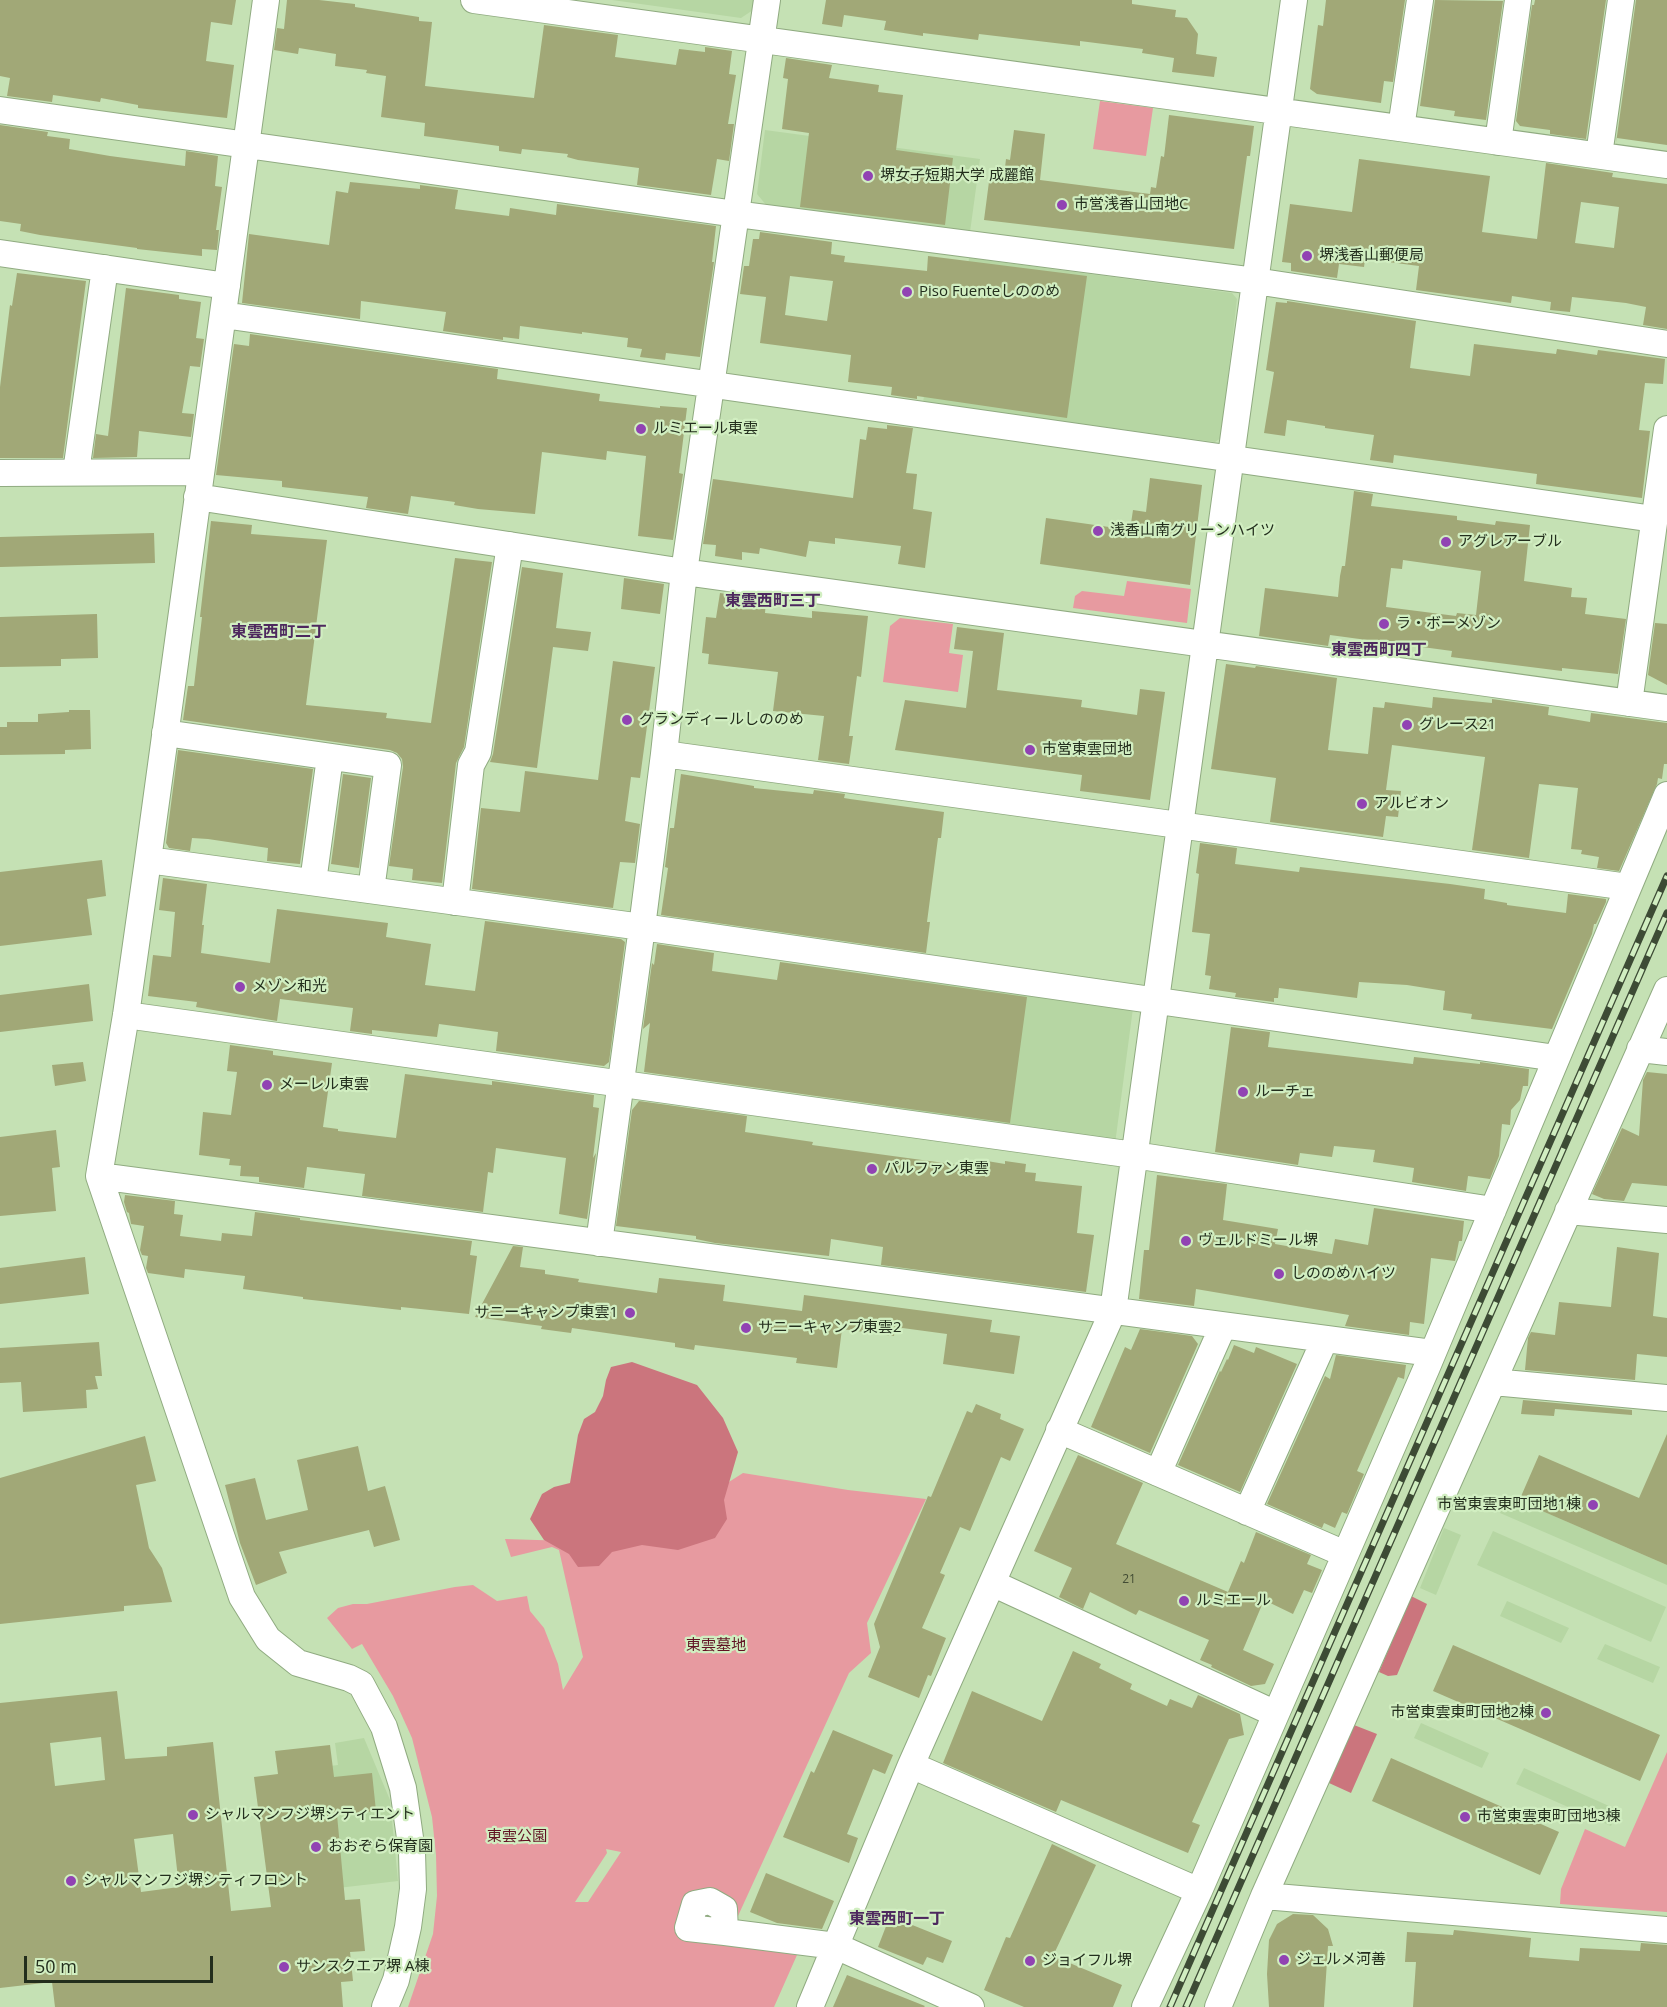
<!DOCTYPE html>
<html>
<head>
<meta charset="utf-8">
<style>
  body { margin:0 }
  #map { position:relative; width:1667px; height:2007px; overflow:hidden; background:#c5e1b4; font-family:"Open Sans",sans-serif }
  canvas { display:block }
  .scale { position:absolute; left:24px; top:1956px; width:189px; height:27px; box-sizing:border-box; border:3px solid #232e1d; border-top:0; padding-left:8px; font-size:18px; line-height:21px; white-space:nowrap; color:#232e1d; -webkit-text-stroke:4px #d1eec1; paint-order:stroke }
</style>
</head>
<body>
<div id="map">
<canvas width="1667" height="2007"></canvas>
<div class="scale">50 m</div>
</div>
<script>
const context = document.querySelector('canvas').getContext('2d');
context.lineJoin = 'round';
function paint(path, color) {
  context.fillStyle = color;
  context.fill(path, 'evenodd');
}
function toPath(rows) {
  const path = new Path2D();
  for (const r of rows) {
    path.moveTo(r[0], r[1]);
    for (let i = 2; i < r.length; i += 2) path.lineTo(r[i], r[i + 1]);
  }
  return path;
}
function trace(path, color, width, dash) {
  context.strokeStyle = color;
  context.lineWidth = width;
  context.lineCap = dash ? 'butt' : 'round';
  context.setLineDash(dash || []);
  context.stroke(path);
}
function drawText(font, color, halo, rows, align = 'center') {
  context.font = font + ' "Open Sans","Noto Sans JP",sans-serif';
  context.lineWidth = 4.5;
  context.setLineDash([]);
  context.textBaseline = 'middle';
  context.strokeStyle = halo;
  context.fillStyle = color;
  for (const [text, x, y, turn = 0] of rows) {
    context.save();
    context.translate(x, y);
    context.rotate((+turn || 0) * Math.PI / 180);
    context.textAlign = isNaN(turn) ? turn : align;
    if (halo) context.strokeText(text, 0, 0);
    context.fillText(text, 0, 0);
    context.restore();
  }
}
const built = toPath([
  [612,0,755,0,753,10,741,18],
  [765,130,980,159,970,232,767,206,757,194],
  [969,258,1232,293,1237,299,1221,438,1215,442,923,403,933,329,959,332],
  [903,977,1133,1008,1115,1144,885,1112],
  [1508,1496,1667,1565,1667,1585,1500,1513],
  [1444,1528,1461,1535,1436,1595,1420,1588],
  [1493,1531,1666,1607,1651,1642,1477,1565],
  [1507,1601,1569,1628,1561,1643,1500,1616],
  [1605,1644,1660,1667,1653,1683,1597,1659],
  [1421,1723,1489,1753,1482,1768,1414,1738],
  [364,1738,390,1800,398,1881,295,1893,282,1772,338,1765,335,1743],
  [1524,1768,1618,1810,1611,1826,1516,1784]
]);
const green = toPath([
  [1100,101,1153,108,1146,156,1093,149],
  [1127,581,1191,589,1187,623,1073,608,1075,596,1082,591,1124,596],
  [900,618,953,624,949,653,963,655,958,692,883,682,890,626],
  [743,1473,848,1490,926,1499,867,1623,871,1653,849,1673,738,1916,730,1901,721,1892,707,1889,683,1902,678,1915,678,1938,797,1955,774,2007,408,2007,433,1934,437,1896,436,1855,432,1817,412,1738,393,1696,362,1644,352,1649,327,1618,338,1608,353,1604,367,1604,455,1587,473,1585,497,1601,527,1596,530,1611,544,1628,558,1664,563,1690,583,1657,559,1550,552,1547,511,1557,505,1539,633,1543],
  [606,1849,621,1852,588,1902,575,1902,607,1853],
  [1667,1752,1667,1912,1560,1904,1561,1889,1585,1829,1625,1847]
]);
const forest = toPath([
  [632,1362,697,1385,723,1418,738,1452,724,1500,727,1519,715,1538,678,1550,642,1545,612,1552,599,1566,578,1567,569,1554,544,1540,530,1519,542,1494,554,1487,570,1483,578,1435,584,1419,595,1412,603,1396,606,1380,611,1367],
  [1411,1596,1427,1604,1397,1675,1388,1676,1379,1672],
  [1354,1725,1377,1734,1351,1793,1329,1783]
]);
const building = toPath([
  [0,0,236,0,232,25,211,22,206,61,234,65,227,118,138,108,138,105,101,98,100,102,53,95,52,102,7,96,10,78,0,76],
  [287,0,319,0,355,4,355,7,419,17,419,21,432,22,425,86,478,92,534,98,544,25,618,35,615,57,676,65,679,49,705,52,705,47,732,51,729,74,736,75,728,124,734,124,729,161,717,159,711,195,637,185,639,168,578,160,567,157,568,154,522,149,521,154,499,151,499,146,424,136,425,123,381,117,386,76,366,73,367,70,335,66,336,54,299,48,298,54,274,50,277,28,284,29],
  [826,0,1132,0,1132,4,1176,10,1175,17,1187,18,1198,34,1196,54,1217,57,1214,77,1172,72,1174,58,1142,53,1143,49,1080,41,1080,46,979,34,978,40,923,33,923,36,884,30,886,21,844,15,842,27,822,24],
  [1326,0,1405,0,1393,82,1384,81,1381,103,1317,94,1310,89,1318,25,1323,26],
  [1435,0,1503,1,1486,120,1454,116,1455,111,1420,106],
  [1535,0,1606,0,1586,139,1550,134,1550,130,1520,126,1516,121,1532,5,1534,5],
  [1636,0,1667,0,1667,145,1617,138,1616,143],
  [786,58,832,65,829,78,879,85,878,92,903,95,896,150,953,158,945,225,800,207,809,133,782,129,788,79,783,78],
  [1169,115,1254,126,1250,156,1247,156,1234,249,984,220,990,174,1004,176,1006,159,1010,160,1014,130,1045,134,1040,180,1150,194,1151,187,1156,188,1161,156,1164,157],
  [0,125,48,132,47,136,70,139,69,149,110,156,185,166,186,151,218,156,215,186,222,187,216,230,219,230,217,250,202,249,202,256,137,249,137,248,40,235,20,231,21,224,0,221],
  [1359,159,1490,176,1482,232,1537,239,1546,163,1613,173,1612,177,1667,184,1667,329,1643,325,1646,307,1626,303,1572,297,1570,312,1550,310,1551,302,1512,296,1511,303,1416,290,1419,266,1365,259,1364,267,1339,264,1337,278,1291,271,1291,263,1282,262,1290,204,1352,212],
  [1581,202,1619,207,1614,248,1575,243],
  [350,182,420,189,420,185,458,190,455,209,509,216,510,208,556,215,557,204,716,226,712,262,714,262,700,357,666,353,665,360,640,357,642,349,627,347,628,338,582,332,582,334,520,326,519,339,503,337,503,340,443,331,446,312,361,301,360,319,242,303,249,234,329,245,336,191,348,193],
  [760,232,832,242,831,254,845,256,844,262,927,271,928,256,1087,276,1067,418,917,396,917,399,891,395,892,387,848,382,851,355,760,343,766,297,740,294,744,266,749,266,753,239,759,239],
  [790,276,833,281,827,321,785,315],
  [17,273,86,281,63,458,0,458,0,387,10,305,12,306],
  [126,288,179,295,179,299,201,302,196,338,204,339,200,367,190,366,182,413,194,414,191,437,139,431,137,457,93,458,96,434,108,436],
  [1287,301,1416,321,1410,368,1470,376,1474,344,1556,354,1557,349,1597,355,1598,350,1665,359,1663,384,1645,383,1639,430,1650,431,1642,498,1536,484,1537,474,1394,455,1393,463,1370,460,1374,435,1325,428,1325,426,1287,420,1285,436,1264,433,1274,372,1266,370,1276,302,1287,303],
  [250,334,498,369,497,379,600,394,599,401,660,408,660,406,687,408,679,473,683,474,673,540,638,536,646,456,607,451,606,460,542,452,535,514,478,509,454,505,455,502,411,496,408,514,366,508,368,497,282,487,282,481,216,475,234,344,249,346],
  [887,425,913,428,906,473,917,474,913,509,932,512,925,568,898,564,901,546,835,538,835,544,809,541,806,557,760,548,759,554,742,552,742,560,715,556,716,545,703,544,713,479,853,498,860,439,866,440,868,427,887,429],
  [1150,478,1202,485,1190,585,1040,564,1046,518,1130,530,1133,510,1146,512],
  [1354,491,1373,494,1371,506,1457,516,1457,520,1495,525,1496,521,1530,525,1524,581,1572,588,1571,597,1587,598,1585,614,1626,619,1618,674,1562,668,1562,671,1451,657,1452,651,1400,644,1399,648,1367,644,1367,640,1330,635,1328,646,1259,636,1265,588,1338,597,1340,576,1342,566,1345,566],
  [1403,560,1481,571,1476,615,1457,613,1456,616,1386,607,1391,568,1402,569],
  [211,521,252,525,251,534,327,540,306,705,387,713,386,718,431,723,455,558,492,562,464,747,456,763,442,883,412,880,413,869,389,866,403,767,402,759,397,753,390,750,183,720,188,686,194,686,202,617,200,617],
  [154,533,155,563,0,567,0,537],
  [522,567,563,573,556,628,591,632,588,651,553,647,537,768,490,762,493,754],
  [624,578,664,584,660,614,621,609],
  [720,593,766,600,765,613,812,618,812,611,868,616,861,677,857,676,849,736,853,736,849,764,818,760,824,716,773,711,778,672,708,664,709,654,702,653,706,617,716,618],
  [97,614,98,658,61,659,61,666,0,667,0,617],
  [1655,623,1667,624,1667,685,1648,675],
  [957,627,1004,633,997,690,1082,700,1081,707,1137,715,1140,689,1165,692,1150,800,1080,791,1082,775,895,750,905,700,966,708,973,651,954,649],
  [613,661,655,667,640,778,631,777,625,821,640,824,635,863,620,862,613,908,472,889,481,808,520,812,525,771,598,780],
  [1226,664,1255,668,1256,666,1337,678,1328,750,1368,754,1373,707,1384,708,1385,702,1432,708,1433,697,1492,703,1492,699,1549,707,1548,715,1590,722,1591,713,1667,723,1667,764,1664,764,1662,779,1658,778,1657,784,1619,871,1597,868,1599,857,1581,854,1582,850,1571,849,1578,788,1539,784,1529,858,1472,850,1485,757,1392,745,1386,790,1401,791,1398,817,1386,816,1383,837,1270,822,1276,778,1211,769],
  [69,710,90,710,91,749,65,750,65,754,0,755,0,727,7,727,7,722,38,722,38,714,69,712],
  [178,750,313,769,300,864,267,861,268,848,208,839,192,838,190,851,169,848,166,843],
  [343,774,371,778,359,868,331,864],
  [681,774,754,786,754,788,813,794,814,790,845,794,844,798,850,799,944,812,941,838,938,838,927,922,930,922,926,953,661,915,668,868,665,867,670,828,674,828],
  [1200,843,1237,848,1235,864,1299,872,1300,867,1450,884,1485,889,1484,899,1507,903,1507,905,1566,913,1568,894,1606,899,1606,902,1596,924,1594,924,1592,934,1552,1029,1471,1019,1472,1014,1443,1010,1445,991,1407,985,1359,982,1357,998,1279,988,1278,998,1274,998,1274,1002,1235,997,1236,993,1209,989,1211,976,1205,975,1210,934,1192,932,1199,874,1196,873],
  [102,860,106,896,87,899,92,935,0,946,0,872],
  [163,878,207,884,202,925,204,925,201,953,270,963,277,909,388,923,386,937,431,944,425,985,475,991,485,921,621,939,625,942,609,1062,604,1066,496,1051,498,1032,439,1024,437,1037,372,1030,372,1034,350,1031,353,1008,280,999,277,1021,196,1007,197,1002,148,996,153,955,171,957,175,912,159,910],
  [657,944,714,953,712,971,777,980,780,962,1027,997,1010,1123,644,1072,650,1023,643,1029,652,963,654,965],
  [89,984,93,1021,0,1032,0,995],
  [1231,1027,1270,1032,1268,1047,1413,1064,1414,1057,1480,1064,1480,1062,1529,1069,1528,1086,1523,1086,1520,1100,1511,1110,1510,1125,1502,1124,1499,1156,1490,1179,1468,1176,1466,1191,1412,1182,1414,1168,1373,1162,1375,1150,1334,1146,1332,1157,1300,1153,1298,1165,1215,1152],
  [230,1045,273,1051,273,1055,332,1063,323,1127,338,1129,338,1131,396,1138,405,1074,492,1085,492,1081,594,1095,593,1107,599,1108,593,1158,596,1153,587,1219,559,1214,566,1158,496,1148,493,1173,488,1172,483,1212,362,1196,365,1174,307,1167,304,1188,259,1182,259,1177,240,1176,241,1166,229,1165,230,1159,199,1155,203,1112,231,1115,237,1072,227,1071],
  [83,1062,86,1081,55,1086,52,1065],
  [1647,1072,1667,1074,1667,1186,1632,1183,1624,1201,1604,1199,1592,1194,1622,1128,1639,1136,1643,1080],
  [639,1101,747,1116,745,1132,813,1142,812,1145,966,1166,967,1163,974,1164,975,1159,1005,1164,1005,1161,1026,1164,1025,1172,1036,1173,1035,1181,1082,1186,1077,1233,1094,1235,1086,1292,881,1265,883,1247,831,1239,829,1256,715,1243,696,1239,696,1236,616,1226,632,1110],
  [56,1130,60,1167,52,1168,56,1211,0,1216,0,1137],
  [1157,1175,1227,1184,1223,1220,1278,1229,1275,1244,1332,1254,1335,1239,1368,1245,1374,1208,1464,1221,1462,1241,1459,1241,1455,1261,1431,1258,1424,1324,1410,1322,1409,1335,1345,1326,1349,1315,1196,1289,1194,1306,1139,1299,1144,1250,1149,1250],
  [125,1195,175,1201,174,1214,183,1215,180,1236,221,1241,222,1233,252,1236,255,1212,300,1218,300,1220,472,1241,470,1255,477,1256,469,1314,401,1307,401,1310,303,1299,303,1297,243,1289,245,1276,185,1269,184,1278,148,1273,146,1268,148,1256,142,1255,140,1250,144,1226,131,1224,129,1213,127,1212,124,1202],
  [513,1246,523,1247,520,1267,545,1270,545,1274,579,1279,578,1282,657,1293,659,1278,725,1285,723,1301,802,1311,804,1295,992,1320,990,1332,1020,1336,1014,1374,943,1364,947,1334,895,1327,894,1336,842,1329,837,1368,796,1363,797,1358,695,1345,694,1350,675,1347,675,1343,572,1328,571,1333,541,1329,542,1326,475,1317],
  [1617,1247,1659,1253,1653,1316,1667,1318,1667,1357,1637,1354,1635,1380,1525,1370,1528,1338,1531,1332,1555,1335,1559,1302,1611,1307],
  [85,1257,89,1294,0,1304,0,1268],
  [1140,1329,1192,1336,1198,1344,1150,1453,1091,1427,1125,1347,1131,1350],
  [99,1342,102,1376,95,1376,98,1389,86,1390,87,1408,23,1412,21,1382,0,1383,0,1348],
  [1234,1345,1254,1353,1256,1347,1297,1364,1240,1492,1178,1465,1220,1371,1221,1372,1227,1359,1228,1360],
  [1336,1355,1406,1365,1404,1379,1398,1377,1357,1471,1364,1474,1347,1514,1342,1512,1335,1528,1324,1523,1322,1528,1267,1504,1325,1376,1330,1379],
  [1523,1400,1632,1410,1632,1415,1555,1409,1554,1416,1521,1414],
  [976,1404,1001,1414,1000,1419,1024,1429,1010,1461,1001,1457,970,1531,960,1527,940,1573,945,1575,922,1628,946,1638,931,1676,928,1675,919,1698,868,1677,880,1647,874,1624,928,1496,931,1497,967,1411,972,1413],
  [1667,1434,1667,1565,1519,1501,1539,1455,1639,1498],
  [145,1436,156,1481,136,1485,149,1548,162,1568,172,1602,124,1606,124,1611,0,1624,0,1478],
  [358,1446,368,1491,385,1486,400,1540,374,1547,369,1530,279,1552,287,1573,256,1585,240,1543,225,1485,255,1478,266,1520,308,1510,297,1460],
  [1078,1455,1143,1483,1116,1544,1228,1592,1241,1561,1244,1563,1256,1532,1311,1555,1307,1564,1322,1570,1312,1593,1304,1590,1293,1614,1264,1600,1243,1650,1274,1664,1265,1684,1251,1686,1211,1667,1212,1665,1200,1660,1209,1640,1139,1610,1136,1615,1090,1592,1083,1609,1059,1597,1072,1568,1034,1551],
  [1453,1645,1660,1735,1640,1781,1433,1691],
  [1073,1651,1101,1664,1099,1668,1132,1684,1130,1689,1167,1706,1170,1699,1192,1708,1198,1695,1240,1714,1244,1735,1229,1739,1192,1822,1200,1825,1188,1853,1061,1800,1056,1812,943,1763,972,1691,1042,1721],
  [117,1691,125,1759,167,1756,167,1747,213,1742,231,1911,271,1907,254,1777,278,1774,275,1751,330,1745,334,1777,372,1773,376,1811,337,1815,345,1900,360,1899,365,1951,350,1952,353,1981,341,1982,343,2007,55,2007,52,1982,0,1988,0,1703],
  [101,1737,105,1780,55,1786,50,1743],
  [173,1834,179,1887,141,1892,134,1839],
  [833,1730,893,1755,885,1774,873,1769,847,1834,858,1838,849,1863,783,1837,811,1771,814,1773],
  [1391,1758,1559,1832,1540,1875,1372,1801],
  [1052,1844,1096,1865,1053,1956,1122,1985,1113,2007,1024,2007,984,1990,1006,1937,1010,1938],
  [766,1873,834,1901,822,1929,777,1923,750,1912],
  [1293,1914,1313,1915,1328,1929,1333,1946,1328,1946,1324,2007,1269,2007,1267,1974,1269,1940,1277,1924],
  [890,1916,952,1941,943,1963,927,1957,923,1965,878,1947],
  [1454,1930,1531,1938,1529,1957,1579,1961,1580,1948,1640,1951,1641,1943,1667,1945,1667,2007,1413,2007,1416,1962,1405,1962,1407,1932,1453,1935],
  [847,1975,925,2006,924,2007,833,2007]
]);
const minor = toPath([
  [266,0,148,860,126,1015,99,1176,242,1597,268,1639,298,1663,349,1678,361,1684,384,1727,403,1788,412,1852,413,1889,408,1927,396,1980,385,2007],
  [474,0,1667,165],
  [0,110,736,214,1255,281,1667,344],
  [1401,128,1420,0],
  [1498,142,1518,0],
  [1599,155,1621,0],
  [0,253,227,286],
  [223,315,1654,519],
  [76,472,105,268],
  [0,473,201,472],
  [197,497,684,572,1667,708],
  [1629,703,1667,429],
  [165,733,388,765,371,890],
  [664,754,1628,887],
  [148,860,642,927,1556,1058],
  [313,882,330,757],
  [455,902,471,765,478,752,510,545],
  [126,1015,1134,1155,1493,1210],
  [1640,1049,1667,1052],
  [99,1176,1432,1353],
  [1568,1211,1667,1220],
  [599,1243,642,927,664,754,684,572,767,0],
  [1493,1382,1667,1398],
  [1059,1430,1345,1554],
  [1158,1473,1223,1326],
  [1247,1512,1325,1339],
  [992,1583,1276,1714],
  [911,1765,1199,1891],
  [1264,1896,1667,1930],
  [725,1932,688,1928,695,1904,710,1901,724,1909,725,1932,836,1946,971,2007],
  [810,2007,911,1765,1113,1311,1294,0],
  [1145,2007,1199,1891,1427,1367,1667,795],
  [1218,2007,1264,1896,1667,990]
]);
const rail = toPath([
  [1170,2007,1667,876],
  [1186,2007,1667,913]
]);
const markers = [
  [868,176,6,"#9143b3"],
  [1062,205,6,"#9143b3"],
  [1307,256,6,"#9143b3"],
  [907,292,6,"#9143b3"],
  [641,429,6,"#9143b3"],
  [1098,531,6,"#9143b3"],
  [1446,542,6,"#9143b3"],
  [1384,624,6,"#9143b3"],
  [627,720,6,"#9143b3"],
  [1407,725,6,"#9143b3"],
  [1030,750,6,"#9143b3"],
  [1362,804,6,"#9143b3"],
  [240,987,6,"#9143b3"],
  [267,1085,6,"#9143b3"],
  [1243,1092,6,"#9143b3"],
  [872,1169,6,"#9143b3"],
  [1186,1241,6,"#9143b3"],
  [1279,1274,6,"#9143b3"],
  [630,1313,6,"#9143b3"],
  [746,1328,6,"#9143b3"],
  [1593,1505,6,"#9143b3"],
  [1184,1601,6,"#9143b3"],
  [1546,1713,6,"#9143b3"],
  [193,1815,6,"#9143b3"],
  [1465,1817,6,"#9143b3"],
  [316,1847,6,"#9143b3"],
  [71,1881,6,"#9143b3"],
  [1284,1960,6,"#9143b3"],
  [1030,1961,6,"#9143b3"],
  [284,1967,6,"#9143b3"]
];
const numberNames = [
  ["21",1129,1580]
];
const poiNames = [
  ["堺女子短期大学 成麗館",880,176],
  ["市営浅香山団地C",1074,205],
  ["堺浅香山郵便局",1319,256],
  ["Piso Fuenteしののめ",919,292],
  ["ルミエール東雲",653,429],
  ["浅香山南グリーンハイツ",1110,531],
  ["アグレアーブル",1458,542],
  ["ラ・ボーメゾン",1396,624],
  ["グランディールしののめ",639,720],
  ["グレース21",1419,725],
  ["市営東雲団地",1042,750],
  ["アルビオン",1374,804],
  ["メゾン和光",252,987],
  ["メーレル東雲",279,1085],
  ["ルーチェ",1255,1092],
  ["パルファン東雲",884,1169],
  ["ヴェルドミール堺",1198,1241],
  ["しののめハイツ",1291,1274],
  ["サニーキャンプ東雲1",618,1313,"right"],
  ["サニーキャンプ東雲2",758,1328],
  ["市営東雲東町団地1棟",1581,1505,"right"],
  ["ルミエール",1196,1601],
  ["市営東雲東町団地2棟",1534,1713,"right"],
  ["シャルマンフジ堺シティエント",205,1815],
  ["市営東雲東町団地3棟",1477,1817],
  ["おおぞら保育園",328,1847],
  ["シャルマンフジ堺シティフロント",83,1881],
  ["ジェルメ河善",1296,1960],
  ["ジョイフル堺",1042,1961],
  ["サンスクエア堺 A棟",296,1967]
];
const parkNames = [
  ["東雲墓地",716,1646],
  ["東雲公園",517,1837]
];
const neighbourhoodNames = [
  ["東雲西町三丁",773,601],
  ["東雲西町二丁",279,632],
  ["東雲西町四丁",1379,650],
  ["東雲西町一丁",897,1919]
];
paint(built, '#b6d6a3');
paint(green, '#e79aa0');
paint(forest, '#cb757d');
paint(building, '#a1a877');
trace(minor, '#90ab81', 28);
trace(minor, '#fff', 26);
trace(rail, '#3d4b35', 7);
trace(rail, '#d1eec1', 4.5, [14]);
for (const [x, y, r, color] of markers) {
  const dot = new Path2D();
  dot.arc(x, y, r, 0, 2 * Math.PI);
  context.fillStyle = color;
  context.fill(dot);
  trace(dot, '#d1eec1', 2);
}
drawText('12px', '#424c34', null, numberNames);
drawText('15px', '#232e1d', '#d1eec1', poiNames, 'left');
drawText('15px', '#611223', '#d1eec1', parkNames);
drawText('bold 16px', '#4d285e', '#d1eec1', neighbourhoodNames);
</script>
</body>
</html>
